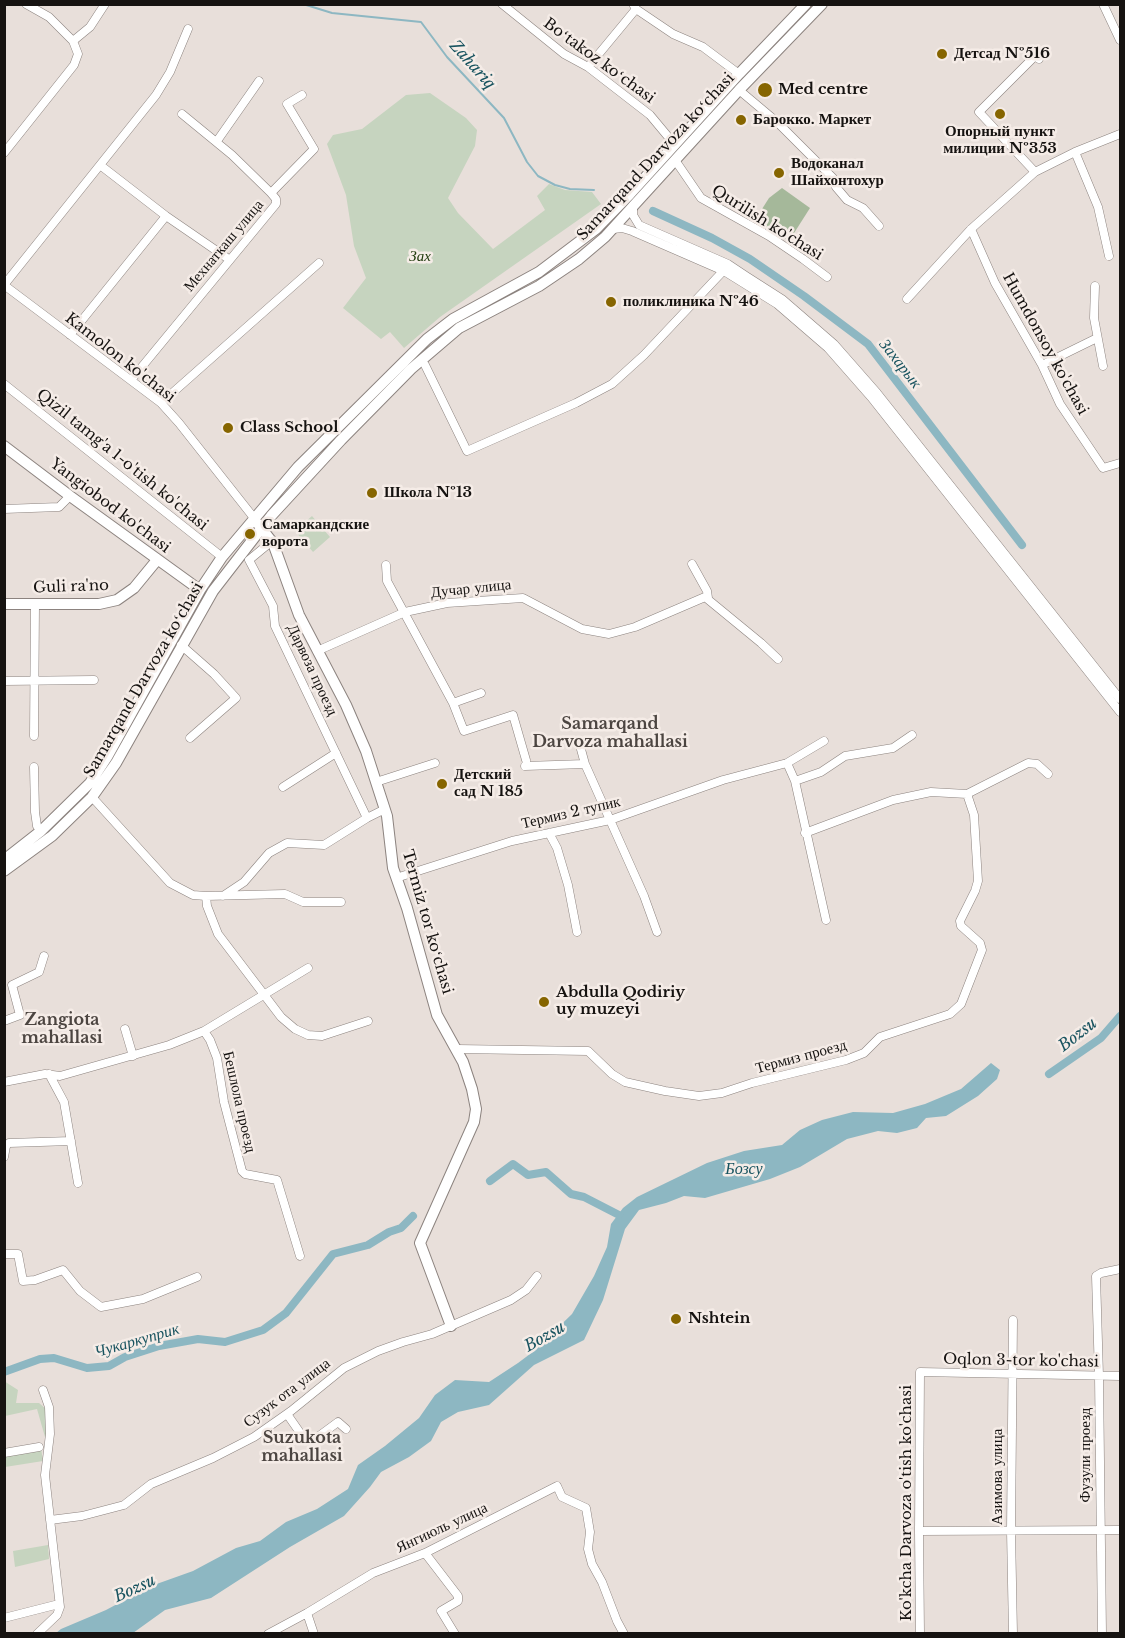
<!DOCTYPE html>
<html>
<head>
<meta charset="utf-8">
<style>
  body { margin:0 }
  #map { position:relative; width:1125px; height:1638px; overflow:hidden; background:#e8dfda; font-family:"Libre Baskerville",serif }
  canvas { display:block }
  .frame { position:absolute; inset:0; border:6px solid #161311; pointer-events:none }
</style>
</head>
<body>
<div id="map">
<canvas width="1125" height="1638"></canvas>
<div class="frame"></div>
</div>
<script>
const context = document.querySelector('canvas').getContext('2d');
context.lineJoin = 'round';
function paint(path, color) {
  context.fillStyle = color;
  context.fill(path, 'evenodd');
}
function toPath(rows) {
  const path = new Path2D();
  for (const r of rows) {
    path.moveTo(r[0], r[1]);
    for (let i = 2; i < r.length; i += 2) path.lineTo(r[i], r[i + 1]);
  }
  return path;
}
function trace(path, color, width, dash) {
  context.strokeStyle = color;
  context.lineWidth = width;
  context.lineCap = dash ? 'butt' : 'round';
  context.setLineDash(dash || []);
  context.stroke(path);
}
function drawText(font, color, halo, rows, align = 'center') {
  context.font = font + ' "Libre Baskerville",serif';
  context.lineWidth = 5;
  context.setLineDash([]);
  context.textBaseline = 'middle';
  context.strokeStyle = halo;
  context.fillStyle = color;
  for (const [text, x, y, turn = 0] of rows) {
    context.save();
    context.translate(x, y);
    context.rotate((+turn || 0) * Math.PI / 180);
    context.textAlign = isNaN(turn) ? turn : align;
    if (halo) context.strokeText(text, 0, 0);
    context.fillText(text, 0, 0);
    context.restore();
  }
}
const green = toPath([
  [430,93,466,118,477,130,475,146,448,198,458,213,493,249,545,210,537,196,549,184,565,190,592,192,601,204,440,317,404,348,390,332,381,339,343,308,366,278,354,246,346,195,327,144,333,135,362,129,406,95],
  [312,516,330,537,313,552,295,531],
  [4,1381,18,1390,16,1403,39,1403,46,1409,49,1436,45,1437,37,1409,5,1416],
  [41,1448,43,1461,5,1467,5,1456],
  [48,1545,49,1559,15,1567,13,1551]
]);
const forest = toPath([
  [782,188,810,208,789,241,755,220,769,198]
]);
const water = toPath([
  [991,1063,1000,1070,997,1079,978,1096,946,1116,926,1118,917,1128,897,1133,878,1131,847,1139,800,1167,770,1179,705,1198,684,1196,666,1203,639,1210,625,1229,603,1300,584,1340,534,1365,489,1405,458,1412,441,1422,431,1441,409,1457,381,1472,370,1487,344,1516,290,1547,211,1598,165,1610,133,1633,56,1633,61,1629,106,1610,151,1586,193,1571,236,1548,260,1541,286,1522,317,1509,348,1489,358,1465,385,1446,419,1418,435,1395,455,1380,489,1382,518,1363,534,1351,572,1314,594,1276,607,1247,611,1224,623,1208,637,1197,707,1163,744,1151,782,1145,800,1130,822,1120,853,1112,893,1113,925,1104,961,1089]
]);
const stream = toPath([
  [303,4,332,13,421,22,447,57,504,118,527,162,538,176,555,185,570,189,594,190]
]);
const canal = toPath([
  [653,211,712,238,750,259,804,296,868,344,1022,545],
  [1049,1074,1101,1038,1120,1016],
  [490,1181,513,1164,528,1175,546,1172,571,1194,584,1197,619,1215],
  [4,1372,40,1359,54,1358,87,1368,109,1366,125,1357,159,1346,198,1339,225,1342,263,1330,286,1313,333,1254,368,1245,389,1232,401,1228,413,1216]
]);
const street = toPath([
  [502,4,564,54,588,67,650,115,675,145],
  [633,4,636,9,673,34,703,47,739,74],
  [1103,4,1120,40],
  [73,41,90,27,105,4],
  [588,67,636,9],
  [739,90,777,122,833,178,836,187,847,200,863,208,879,226],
  [217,141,259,81],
  [1075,152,1098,207,1109,256],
  [4,153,74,65,78,54,73,41,49,17,26,4],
  [675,160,701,198,769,236,803,259,827,277],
  [100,165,166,216,230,260],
  [1035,172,979,112,1035,56,1039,59],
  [271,193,314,149,287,104,302,95],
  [633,208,633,215,639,225,728,264,746,276,782,299,834,344,877,393,1120,699],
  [613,229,622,228,632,231,724,271,777,304,828,348,871,397,1120,712],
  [971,229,995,283,1042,365,1060,404,1103,468,1120,463],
  [4,285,161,403,179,423,254,518],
  [4,285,156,95,170,72,188,29],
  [1095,286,1094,318,1103,366],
  [907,299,971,229,1035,172,1075,152,1120,134],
  [70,335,166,216],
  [425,365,467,451,576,403,612,384,644,355,726,268],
  [1042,365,1097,338],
  [131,380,276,204,276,199,271,193,232,155,182,114],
  [4,384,222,557],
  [161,403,319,263],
  [4,509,59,507,70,496],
  [272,541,249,560,273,606,275,626,367,818],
  [692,564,707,591,708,598],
  [386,565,387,581,453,703,464,731,513,715,526,760],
  [181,645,214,674,236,698,190,738],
  [317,651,405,612,447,603,523,598,582,629,609,634,635,627,705,597,761,643,778,659],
  [4,681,94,680],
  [453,703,481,693],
  [34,736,35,604],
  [579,742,585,764],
  [787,763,795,781,826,920],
  [525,766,585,764,644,896,657,932],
  [34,767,35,812,37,826,41,831],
  [795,781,821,772,845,756,893,748,912,735],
  [376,782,435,763],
  [283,787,336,753],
  [92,797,170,883,193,895,206,896,207,906,218,934,281,1017,295,1029,308,1035,322,1036,368,1021],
  [549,833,557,848,568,885,577,932],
  [805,833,893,800,931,792,967,794,1028,763,1037,764,1048,774],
  [396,878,512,841,610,820,723,780,787,763,824,741],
  [206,896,285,894,303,902,341,902],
  [223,896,244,882,269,853,287,843,324,845,367,818,385,809],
  [4,1021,20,1015,12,985,39,972,44,956],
  [125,1029,133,1056],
  [204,1031,210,1040,217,1058,224,1102,242,1171,245,1174,277,1180,300,1256],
  [457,1049,588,1051,612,1074,625,1082,665,1091,699,1096,722,1093,752,1083,846,1060,864,1053,880,1037,950,1014,961,1004,982,950,980,943,961,926,960,921,975,891,978,881,974,815,967,794],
  [49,1074,64,1102,78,1183],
  [4,1082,45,1074,60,1076,169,1045,204,1031,308,968],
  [4,1157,6,1146,9,1143,71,1141],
  [4,1254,18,1254,23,1281,35,1280,63,1270,80,1291,101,1307,143,1299,197,1277],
  [1013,1320,1011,1531,1013,1634],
  [287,1414,303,1437,313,1438,319,1436,338,1422,346,1429],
  [4,1453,39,1447],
  [50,1520,82,1516,124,1505,151,1484,213,1458,254,1437,291,1411,344,1368,378,1351,403,1342,432,1334,511,1300,526,1290,537,1276],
  [919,1531,1120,1530],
  [425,1553,458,1596,458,1601,441,1611,455,1634],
  [307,1613,314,1634],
  [4,1618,55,1605],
  [37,1634,57,1615,60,1607,45,1475,50,1434,49,1407,43,1390],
  [268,1634,307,1613,373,1573,425,1553,557,1486,562,1497,586,1508,590,1532,588,1549,592,1564,602,1582,617,1621,624,1634],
  [920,1634,919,1531,920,1372,1120,1376],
  [1102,1634,1099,1376,1096,1276,1101,1273,1120,1269]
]);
const secondary = toPath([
  [4,446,70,496,200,590],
  [258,524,273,543,299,615,346,705,366,751,387,816,393,868,407,908,437,1015,463,1062,472,1089,476,1109,474,1122,420,1243,451,1326],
  [4,604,99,604,117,600,134,588,157,560],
  [4,860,41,831,90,783,107,757,200,590,222,557,298,467,427,339,453,319,539,272,596,229,630,194,739,74,806,4],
  [4,871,52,836,92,797,116,763,213,591,271,516,341,440,411,369,459,328,539,286,579,259,605,237,739,90,822,4]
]);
const markers = [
  [942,54,6,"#866500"],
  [765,90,8,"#866500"],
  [1000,114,6,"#866500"],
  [741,120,6,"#866500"],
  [779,173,6,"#866500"],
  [611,302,6,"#866500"],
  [228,428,6,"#866500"],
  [372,493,6,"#866500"],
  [250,534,6,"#866500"],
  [442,784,6,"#866500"],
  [544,1002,6,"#866500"],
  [676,1319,6,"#866500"]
];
const poiNames = [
  ["Детсад №516",954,54],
  ["Med centre",778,90],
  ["Барокко. Маркет",753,120],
  ["Опорный пункт",1000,132,"center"],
  ["милиции №353",1000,149,"center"],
  ["Водоканал",791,164],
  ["Шайхонтохур",791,181],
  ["поликлиника №46",623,302],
  ["Class School",240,428],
  ["Школа №13",384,493],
  ["Самаркандские",262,525],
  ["ворота",262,542],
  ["Детский",454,775],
  ["сад N 185",454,792],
  ["Abdulla Qodiriy",556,993],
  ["uy muzeyi",556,1010],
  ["Nshtein",688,1319]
];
const streetNames = [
  ["Boʻtakoz koʻchasi",599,61,36],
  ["Samarqand Darvoza koʻchasi",656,157,-47],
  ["Qurilish ko'chasi",767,223,32],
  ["Мехнаткаш улица",224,246,-50],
  ["Humdonsoy ko'chasi",1045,344,61],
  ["Kamolon ko'chasi",120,358,38],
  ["Qizil tamg'a 1-o'tish ko'chasi",122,460,39],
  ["Yangiobod ko'chasi",110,506,37],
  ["Guli ra'no",71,587,-2],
  ["Дучар улица",471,589,-6],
  ["Дарвоза проезд",312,670,65],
  ["Samarqand Darvoza koʻchasi",144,680,-60],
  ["Термиз 2 тупик",571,813,-13],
  ["Termiz tor koʻchasi",427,922,74],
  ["Термиз проезд",801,1057,-15],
  ["Бешлола проезд",239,1102,77],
  ["Oqlon 3-tor ko'chasi",1021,1361,1],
  ["Сузук ота улица",287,1393,-37],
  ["Фузули проезд",1086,1455,-90],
  ["Азимова улица",998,1477,-90],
  ["Ko'kcha Darvoza o'tish ko'chasi",907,1503,-90],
  ["Янгиюль улица",442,1528,-25]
];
const parkNames = [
  ["Зах",420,257]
];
const waterNames = [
  ["Zahariq",472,65,48],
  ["Захарык",900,364,52],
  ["Bozsu",1078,1035,-38],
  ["Бозсу",744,1169],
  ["Bozsu",545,1337,-30],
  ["Чукаркуприк",137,1341,-16],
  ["Bozsu",135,1589,-25]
];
const neighbourhoodNames = [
  ["Samarqand",610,724],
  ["Darvoza mahallasi",610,742],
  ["Zangiota",62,1020],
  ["mahallasi",62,1038],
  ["Suzukota",302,1438],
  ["mahallasi",302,1456]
];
paint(green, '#c6d4bf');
paint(forest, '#a5b89a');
paint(water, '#8db7c2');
trace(stream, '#8db7c2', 2);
trace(canal, '#8db7c2', 8);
trace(street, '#8c837f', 9);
trace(secondary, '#8c837f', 12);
trace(street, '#fff', 8);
trace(secondary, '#fff', 10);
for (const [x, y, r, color] of markers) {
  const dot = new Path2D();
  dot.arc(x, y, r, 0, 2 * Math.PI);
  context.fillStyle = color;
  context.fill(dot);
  trace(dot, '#f5ece7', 2);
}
drawText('bold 15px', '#161311', '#f5ece7', poiNames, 'left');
drawText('15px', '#161311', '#f5ece7', streetNames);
drawText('italic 15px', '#213b0d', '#f5ece7', parkNames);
drawText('italic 16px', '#18535f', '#f5ece7', waterNames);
drawText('bold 16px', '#4c4541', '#f5ece7', neighbourhoodNames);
</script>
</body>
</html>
